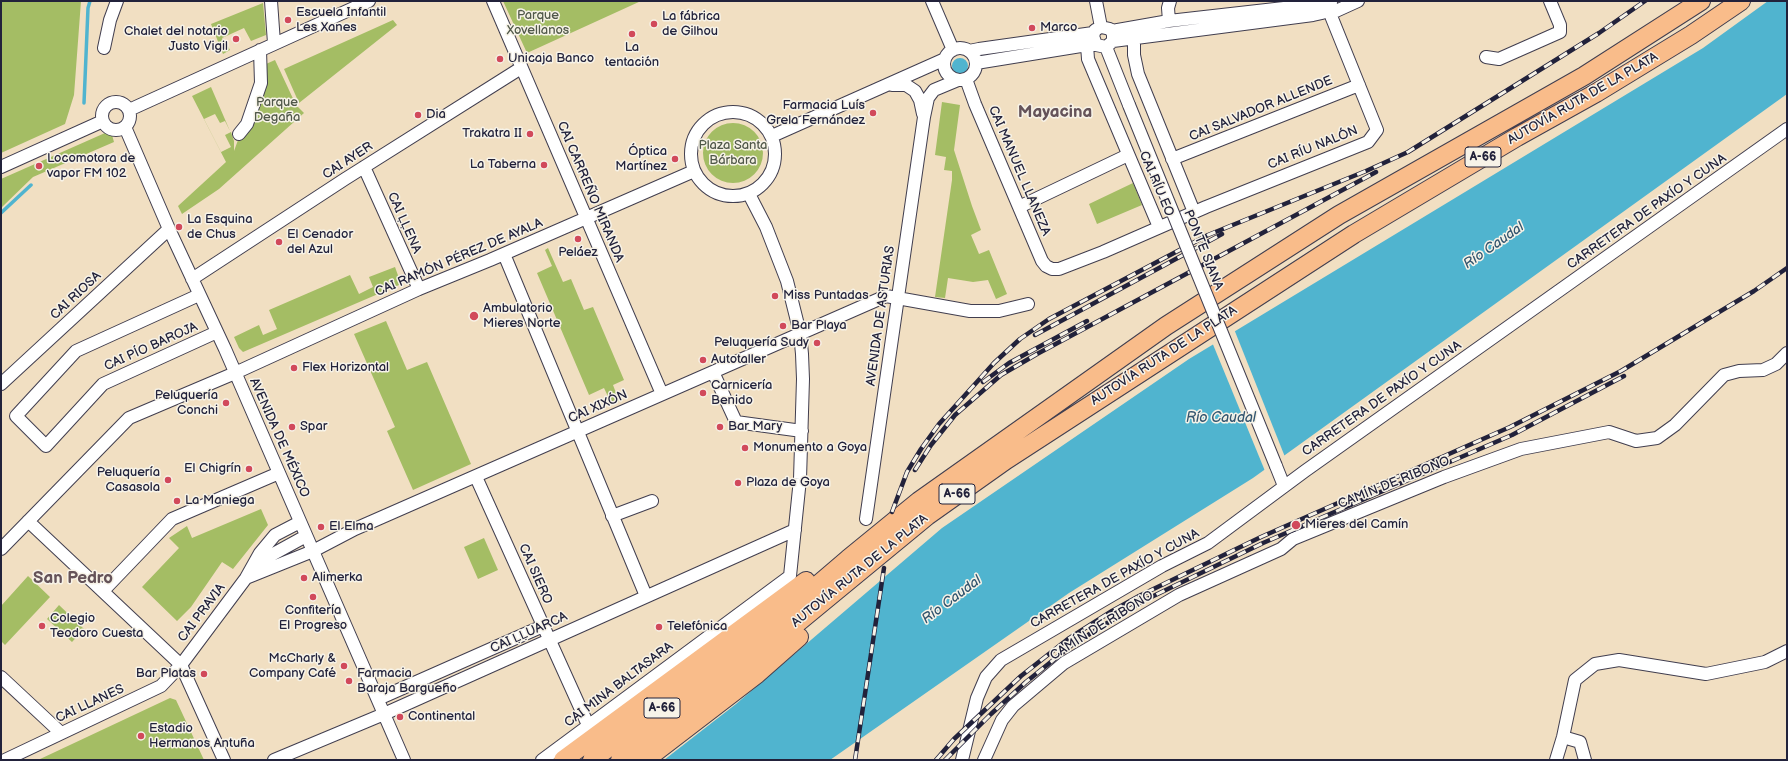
<!DOCTYPE html>
<html>
<head>
<meta charset="utf-8">
<style>
  body { margin:0 }
  #map { position:relative; width:1788px; height:761px; overflow:hidden; background:#f1dfc2; font-family:"Balsamiq Sans",sans-serif }
  canvas { display:block }
  .frame { position:absolute; inset:0; border:2px solid #22223b; pointer-events:none }
</style>
</head>
<body>
<div id="map">
<canvas width="1788" height="761"></canvas>
<div class="frame"></div>
</div>
<script>
const context = document.querySelector('canvas').getContext('2d');
context.lineJoin = 'round';
function paint(path, color) {
  context.fillStyle = color;
  context.fill(path, 'evenodd');
}
function toPath(rows) {
  const path = new Path2D();
  for (const r of rows) {
    if (r.length === 3) {
      path.moveTo(r[0] + r[2], r[1]);
      path.arc(r[0], r[1], r[2], 0, 2 * Math.PI);
      continue;
    }
    path.moveTo(r[0], r[1]);
    for (let i = 2; i < r.length; i += 2) path.lineTo(r[i], r[i + 1]);
  }
  return path;
}
function trace(path, color, width, dash) {
  context.strokeStyle = color;
  context.lineWidth = width;
  context.lineCap = dash ? 'butt' : 'round';
  context.setLineDash(dash || []);
  context.stroke(path);
}
function drawText(font, color, halo, rows, align = 'center') {
  context.font = font + ' "Balsamiq Sans",sans-serif';
  context.lineWidth = 3;
  context.setLineDash([]);
  context.textBaseline = 'middle';
  context.strokeStyle = halo;
  context.fillStyle = color;
  for (const [text, x, y, turn = 0] of rows) {
    context.save();
    context.translate(x, y);
    context.rotate((+turn || 0) * Math.PI / 180);
    context.textAlign = isNaN(turn) ? turn : align;
    if (halo) context.strokeText(text, 0, 0);
    context.fillText(text, 0, 0);
    context.restore();
  }
}
const green = toPath([
  [1,1,81,1,74,95,65,124,1,153],
  [503,1,641,1,527,53],
  [263,3,266,35,251,41,244,28,222,38,225,45,227,44,230,50,223,54,211,24],
  [393,20,397,25,299,103,284,69],
  [275,60,296,105,304,113,219,189,182,214,178,206,226,162,192,96,211,87,230,131,225,121,220,123,215,114,204,119,221,152,231,147,225,135,231,132,234,141,234,151,266,64],
  [942,102,960,105,954,150,972,206,981,230,971,235,979,254,989,250,1007,294,996,299,988,280,973,282,948,278,945,298,935,297,952,180,952,171,944,170,946,157,935,155],
  [733,153,30],
  [105,133,112,135,114,142,33,177,1,208,1,179],
  [1133,183,1142,205,1097,224,1089,204],
  [548,248,563,282,571,279,584,310,593,307,624,380,613,385,619,401,612,405,604,388,589,395,537,273,552,266,545,250],
  [395,267,400,281,399,285,243,352,239,348,234,337,259,325,263,335,277,329,269,310,350,275,359,294,373,287,369,277],
  [386,321,407,370,427,362,471,464,413,490,387,431,395,427,354,334],
  [261,509,268,525,233,569,222,562,191,607,177,621,142,587,179,548,169,538,187,526,192,538],
  [484,538,498,570,478,579,464,547],
  [28,576,50,597,5,645,1,641,1,606],
  [59,605,84,629,72,642,47,619],
  [170,698,176,700,204,760,38,760]
]);
const water = toPath([
  [1768,1,1787,1,1787,94,1253,478,1069,593,830,760,664,760,736,704,942,528,1189,359,1703,48],
  [960,66,8]
]);
const pier = toPath([
  [1234,329,1285,457,1265,471,1212,342]
]);
const stream = toPath([
  [84,103,88,8,90,1],
  [1,213,31,185]
]);
const minor = toPath([
  [271,1,274,43],
  [493,1,662,394],
  [932,1,953,50],
  [1096,1,1101,27],
  [1169,21,1168,8,1170,1],
  [1112,31,1169,21,1319,4,1336,11,1358,1],
  [1134,39,1134,55,1138,74,1194,212],
  [1113,41,1313,15,1322,13,1331,3],
  [1087,45,1088,59,1159,227],
  [1106,47,1129,105],
  [104,48,110,20,117,1],
  [960,64,16],
  [969,51,979,49,1093,33],
  [1486,57,1499,59,1560,32,1560,25,1550,1],
  [976,63,1087,45,1096,45,1106,47,1113,41,1113,34,1110,29,1101,27,1095,30,1093,36,1096,45],
  [966,79,975,104,1042,261,1046,266,1052,269,1059,269,1103,252,1206,207,1368,142,1377,130,1325,1],
  [892,85,906,85,915,91,920,100,923,114],
  [116,116,14],
  [129,110,369,1],
  [733,154,42],
  [125,127,169,229,225,349,404,760],
  [239,134,247,124,261,83,260,50],
  [772,136,945,59],
  [1172,159,1359,85],
  [1,167,103,121],
  [364,167,419,289],
  [1019,207,1128,155],
  [504,254,646,596],
  [192,279,345,179,521,68],
  [199,295,76,351,16,416,46,446,103,384,217,332],
  [713,372,736,422,802,431],
  [1,384,169,229],
  [1276,466,1284,486],
  [476,477,588,725],
  [612,516,652,501],
  [866,519,924,117,928,98,934,90,958,80],
  [28,521,181,665,224,760],
  [1,549,129,418,235,373,419,289,490,260,694,171],
  [256,567,266,558,306,536],
  [246,578,313,551,355,529,886,296,970,311,999,311,1028,304],
  [103,591,172,519,279,473],
  [1,677,61,733],
  [378,699,543,626],
  [1563,737,1580,742,1585,760],
  [5,760,161,686,181,665,246,578,260,553,275,535,300,522],
  [274,760,384,714,795,530],
  [542,760,790,576,800,479,803,379,802,354,800,333,787,281,766,227,749,194],
  [962,760,977,698,986,677,1001,660,1162,566,1208,543,1305,471,1787,129],
  [984,760,1002,720,1013,706,1064,663,1179,595,1281,549,1293,539,1444,477,1521,449,1609,432,1636,441,1657,438,1675,425,1724,375,1739,371,1763,370,1776,364,1787,353],
  [1556,760,1563,737,1575,680,1595,664,1619,660,1706,674,1765,662,1787,651]
]);
const highway = toPath([
  [563,760,806,581],
  [592,760,731,656,793,606,848,559,919,501,1166,326,1339,215,1584,76,1701,1],
  [620,760,745,666,927,516,1006,460,1354,234,1517,137,1596,93,1691,35,1741,1],
  [645,760,757,674,799,637]
]);
const rail = toPath([
  [1035,335,1222,234],
  [983,382,1009,363,1087,321],
  [915,470,931,445,955,415,1001,375,1037,354,1376,172],
  [892,512,907,472,921,449,939,424,958,403,994,363,1020,339,1049,319,1208,235,1366,171,1408,152,1599,33,1645,1],
  [855,760,884,568],
  [936,760,954,739,1021,676,1068,639,1112,611,1139,596,1261,537,1510,427,1621,371,1754,291,1787,268],
  [945,760,991,714,1026,682,1072,645,1141,602,1263,543,1512,435,1624,376]
]);
const minorBridge = toPath([
  [1129,105,1276,466]
]);
const markers = [
  [288,20,4,"#d1495b"],
  [654,24,4,"#d1495b"],
  [1032,28,4,"#d1495b"],
  [632,34,4,"#d1495b"],
  [236,39,4,"#d1495b"],
  [500,59,4,"#d1495b"],
  [873,113,4,"#d1495b"],
  [418,115,4,"#d1495b"],
  [530,134,4,"#d1495b"],
  [675,159,4,"#d1495b"],
  [544,165,4,"#d1495b"],
  [39,166,4,"#d1495b"],
  [179,227,4,"#d1495b"],
  [578,239,4,"#d1495b"],
  [279,242,4,"#d1495b"],
  [775,296,4,"#d1495b"],
  [474,316,5,"#d1495b"],
  [783,326,4,"#d1495b"],
  [817,343,4,"#d1495b"],
  [703,360,4,"#d1495b"],
  [294,368,4,"#d1495b"],
  [703,393,4,"#d1495b"],
  [226,403,4,"#d1495b"],
  [292,427,4,"#d1495b"],
  [720,427,4,"#d1495b"],
  [745,448,4,"#d1495b"],
  [249,469,4,"#d1495b"],
  [168,480,4,"#d1495b"],
  [738,483,4,"#d1495b"],
  [177,501,4,"#d1495b"],
  [1296,525,5,"#d1495b"],
  [321,527,4,"#d1495b"],
  [304,578,4,"#d1495b"],
  [313,597,4,"#d1495b"],
  [42,626,4,"#d1495b"],
  [659,627,4,"#d1495b"],
  [344,666,4,"#d1495b"],
  [204,674,4,"#d1495b"],
  [349,681,4,"#d1495b"],
  [400,717,4,"#d1495b"],
  [141,736,4,"#d1495b"]
];
const shields = [
  [1483,157,36],
  [957,494,36],
  [662,708,36]
];
const shieldNames = [
  ["A-66",1483,157],
  ["A-66",957,494],
  ["A-66",662,708]
];
const poiNames = [
  ["Escuela Infantil",296,13],
  ["Les Xanes",296,28],
  ["La fábrica",662,17],
  ["de Gilhou",662,32],
  ["Marco",1040,28],
  ["Chalet del notario",228,32,"right"],
  ["Justo Vigil",228,47,"right"],
  ["La",632,48,"center"],
  ["tentación",632,63,"center"],
  ["Unicaja Banco",508,59],
  ["Farmacia Luís",865,106,"right"],
  ["Grela Fernández",865,121,"right"],
  ["Dia",426,115],
  ["Trakatra II",522,134,"right"],
  ["Óptica",667,152,"right"],
  ["Martínez",667,167,"right"],
  ["Locomotora de",47,159],
  ["vapor FM 102",47,174],
  ["La Taberna",536,165,"right"],
  ["La Esquina",187,220],
  ["de Chus",187,235],
  ["El Cenador",287,235],
  ["del Azul",287,250],
  ["Peláez",578,253,"center"],
  ["Miss Puntadas",783,296],
  ["Ambulatorio",483,309],
  ["Mieres Norte",483,324],
  ["Bar Playa",791,326],
  ["Peluquería Sudy",809,343,"right"],
  ["Autotaller",711,360],
  ["Flex Horizontal",302,368],
  ["Carnicería",711,386],
  ["Benido",711,401],
  ["Peluquería",218,396,"right"],
  ["Conchi",218,411,"right"],
  ["Spar",300,427],
  ["Bar Mary",728,427],
  ["Monumento a Goya",753,448],
  ["El Chigrín",241,469,"right"],
  ["Peluquería",160,473,"right"],
  ["Casasola",160,488,"right"],
  ["Plaza de Goya",746,483],
  ["La Maniega",185,501],
  ["Mieres del Camín",1305,525],
  ["El Elma",329,527],
  ["Alimerka",312,578],
  ["Confitería",313,611,"center"],
  ["El Progreso",313,626,"center"],
  ["Colegio",50,619],
  ["Teodoro Cuesta",50,634],
  ["Telefónica",667,627],
  ["McCharly &",336,659,"right"],
  ["Company Café",336,674,"right"],
  ["Bar Platas",196,674,"right"],
  ["Farmacia",357,674],
  ["Baraja Bargueño",357,689],
  ["Continental",408,717],
  ["Estadio",149,729],
  ["Hermanos Antuña",149,744]
];
const parkNames = [
  ["Parque",538,16],
  ["Xovellanos",538,31],
  ["Parque",277,103],
  ["Degaña",277,118],
  ["Plaza Santa",733,146],
  ["Bárbara",733,161]
];
const streetNames = [
  ["AUTOVÍA RUTA DE LA PLATA",1583,99,-30],
  ["CAI SALVADOR ALLENDE",1261,109,-22],
  ["CAI RÍU NALÓN",1313,148,-22],
  ["CAI AYER",348,161,-33],
  ["CAI MANUEL LLANEZA",1019,171,67],
  ["CAI RÍU EO",1156,184,67],
  ["CAI CARREÑO MIRANDA",590,192,67],
  ["CARRETERA DE PAXÍO Y CUNA",1647,212,-35],
  ["CAI ḶḶENA",404,223,66],
  ["PONTE SIANA",1203,250,68],
  ["CAI RAMÓN PÉREZ DE AYALA",459,258,-23],
  ["CAI RIOSA",76,296,-43],
  ["AVENIDA DE ASTURIAS",881,316,-82],
  ["CAI PÍO BAROJA",151,347,-24],
  ["AUTOVÍA RUTA DE LA PLATA",1164,356,-33],
  ["CARRETERA DE PAXÍO Y CUNA",1382,399,-35],
  ["CAI XIXÓN",598,407,-24],
  ["AVENIDA DE MÉXICO",279,438,66],
  ["CAMÍN DE RIBONO",1394,483,-22],
  ["AUTOVÍA RUTA DE LA PLATA",860,571,-39],
  ["CAI SIERO",535,574,66],
  ["CARRETERA DE PAXÍO Y CUNA",1115,579,-29],
  ["CAI PRAVIA",202,613,-53],
  ["CAMÍN DE RIBONO",1102,626,-32],
  ["CAI ḶḶUARCA",529,633,-24],
  ["CAI MINA BALTASARA",619,685,-37],
  ["CAI LLANES",90,704,-25]
];
const waterNames = [
  ["Río Caudal",1494,246,-35],
  ["Río Caudal",1221,418],
  ["Río Caudal",952,600,-37]
];
const districtNames = [
  ["Mayacina",1055,113],
  ["San Pedro",73,579]
];
paint(green, '#a4bd64');
paint(water, '#50b4cf');
paint(pier, '#f1dfc2');
trace(stream, '#50b4cf', 3.5);
trace(minor, '#413e4f', 14);
trace(highway, '#413e4f', 20);
trace(minor, '#fff', 12);
trace(highway, '#f9bc8a', 18);
trace(rail, '#22223b', 4.5);
trace(rail, '#f7f3e8', 3, [9]);
trace(minorBridge, '#413e4f', 14, []);
trace(minorBridge, '#fff', 12);
for (const [x, y, r, color] of markers) {
  const dot = new Path2D();
  dot.arc(x, y, r, 0, 2 * Math.PI);
  context.fillStyle = color;
  context.fill(dot);
  trace(dot, '#f7f3e8', 1.5);
}
for (const [x, y, w] of shields) {
  const box = new Path2D();
  box.roundRect(x - w / 2, y - 10, w, 20, 3);
  context.fillStyle = '#f7f3e8';
  context.fill(box);
  trace(box, '#22223b', 1);
}
drawText('bold 12px', '#22223b', null, shieldNames);
drawText('13px', '#22223b', '#f7f3e8', poiNames, 'left');
drawText('13px', '#505849', '#f7f3e8', parkNames);
drawText('13px', '#22223b', '#f7f3e8', streetNames);
drawText('italic 14px', '#32556f', '#f7f3e8', waterNames);
drawText('bold 17px', '#655359', '#f7f3e8', districtNames);
</script>
</body>
</html>
